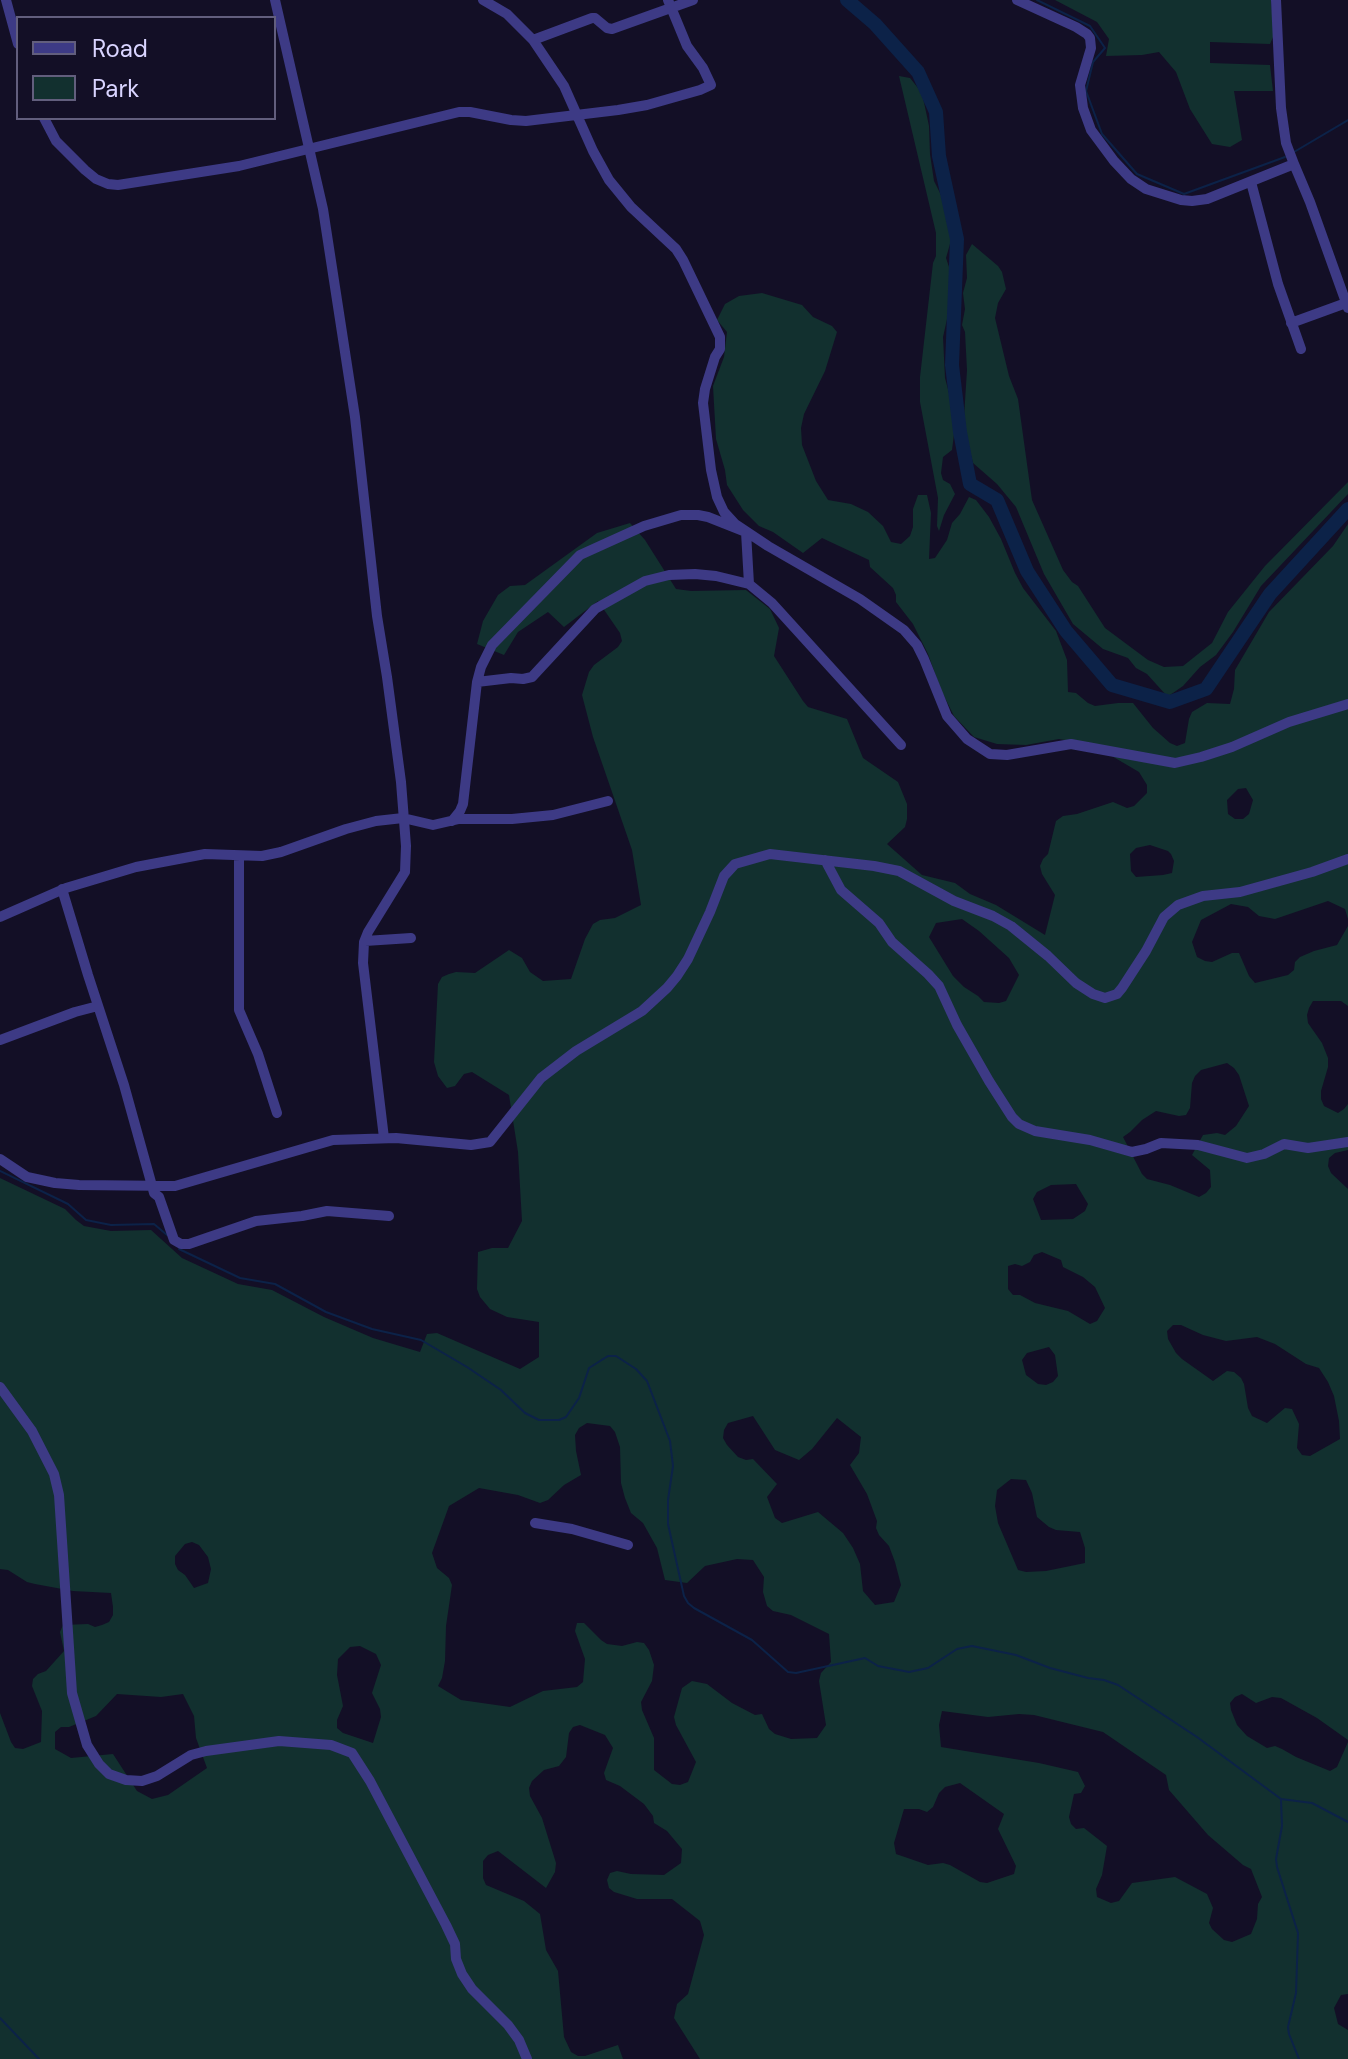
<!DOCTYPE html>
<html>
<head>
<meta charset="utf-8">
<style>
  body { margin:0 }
  #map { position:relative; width:1348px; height:2059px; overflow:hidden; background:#130f26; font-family:"DM Sans",sans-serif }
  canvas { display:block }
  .legend { position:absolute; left:16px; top:16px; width:260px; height:104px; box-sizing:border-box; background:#130f26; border:2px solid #625e7d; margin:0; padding:10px 14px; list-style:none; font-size:24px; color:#d9d4ff }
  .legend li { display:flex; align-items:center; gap:16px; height:40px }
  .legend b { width:40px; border:2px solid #625e7d }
</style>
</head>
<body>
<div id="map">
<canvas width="1348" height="2059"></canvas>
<ul class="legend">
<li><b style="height:10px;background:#3d3a85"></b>Road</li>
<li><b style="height:22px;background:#12302f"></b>Park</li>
</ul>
</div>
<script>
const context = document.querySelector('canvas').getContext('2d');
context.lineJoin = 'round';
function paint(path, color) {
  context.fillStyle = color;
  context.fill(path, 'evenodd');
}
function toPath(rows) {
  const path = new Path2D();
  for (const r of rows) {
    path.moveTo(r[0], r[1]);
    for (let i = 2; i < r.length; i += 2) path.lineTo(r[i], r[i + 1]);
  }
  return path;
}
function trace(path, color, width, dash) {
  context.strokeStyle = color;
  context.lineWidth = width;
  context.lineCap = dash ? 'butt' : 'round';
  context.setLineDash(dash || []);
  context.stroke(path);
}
const green = toPath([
  [1055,0,1271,0,1274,35,1270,44,1210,42,1210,63,1270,65,1273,91,1234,91,1242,140,1230,147,1212,144,1190,109,1176,72,1159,52,1142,55,1106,56,1109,39,1097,22],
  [899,76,910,78,922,93,929,126,930,154,934,181,946,205,952,237,946,258,952,276,950,306,943,337,945,378,956,419,952,450,943,457,941,473,943,480,950,484,955,494,944,515,939,531,937,526,938,498,920,402,920,377,933,263,936,256,936,233],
  [972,244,998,266,1002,272,1006,289,998,303,995,318,1009,376,1018,399,1032,500,1063,570,1072,582,1078,586,1105,628,1148,660,1164,667,1183,666,1212,643,1228,612,1265,566,1348,482,1348,494,1261,586,1233,632,1216,655,1200,667,1183,686,1170,695,1166,695,1147,674,1136,668,1128,658,1103,649,1073,624,1044,574,1016,507,997,484,973,463,966,437,964,417,967,370,965,332,962,325,965,309,963,293,967,278,966,255],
  [762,293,802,305,813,317,832,326,837,332,825,371,804,414,801,428,802,445,816,481,828,500,851,504,868,512,883,526,891,542,901,544,910,536,913,527,913,509,918,495,927,495,931,513,929,559,935,558,947,540,952,523,960,514,969,497,976,500,989,517,1001,539,1015,573,1023,588,1056,631,1067,660,1068,692,1076,693,1088,703,1095,706,1118,703,1133,703,1153,728,1170,743,1177,746,1185,743,1189,719,1192,712,1207,703,1230,704,1234,689,1235,670,1269,612,1333,546,1348,524,1348,919,1345,909,1328,901,1275,919,1259,916,1248,907,1231,904,1201,920,1192,942,1197,957,1205,961,1212,962,1232,953,1239,953,1249,976,1255,983,1288,975,1294,970,1295,962,1300,957,1314,951,1337,945,1348,926,1348,1006,1341,1001,1313,1001,1309,1008,1307,1015,1308,1023,1322,1043,1328,1058,1328,1067,1321,1091,1321,1099,1324,1106,1338,1113,1344,1109,1348,1104,1348,1150,1335,1153,1329,1158,1328,1166,1331,1173,1348,1189,1348,1740,1317,1718,1281,1698,1272,1697,1256,1703,1242,1694,1235,1697,1230,1703,1231,1710,1237,1725,1247,1736,1267,1748,1275,1746,1282,1749,1296,1757,1330,1771,1337,1767,1348,1742,1348,1994,1341,1995,1334,2008,1338,2024,1348,2030,1348,2059,700,2059,674,2018,677,2004,688,1994,704,1935,700,1921,672,1899,637,1899,614,1892,609,1888,607,1880,610,1873,617,1871,631,1874,664,1875,681,1863,682,1849,667,1831,654,1823,653,1816,644,1804,620,1786,606,1780,604,1773,613,1748,605,1735,580,1725,573,1727,569,1733,566,1757,559,1766,544,1770,532,1781,529,1788,530,1796,542,1818,556,1863,555,1872,546,1888,498,1851,488,1855,483,1861,483,1878,486,1885,524,1901,540,1914,546,1950,558,1971,564,2037,571,2052,578,2056,585,2056,618,2045,623,2059,0,2059,0,1713,11,1742,15,1748,23,1749,41,1742,42,1711,32,1686,33,1679,38,1674,46,1671,64,1651,60,1632,63,1625,88,1624,95,1627,102,1625,109,1622,113,1615,113,1607,111,1593,73,1591,35,1584,27,1582,8,1570,0,1569,0,1178,65,1209,76,1220,84,1226,111,1231,151,1230,182,1258,238,1284,272,1290,324,1317,373,1338,420,1352,427,1334,437,1333,520,1369,539,1357,539,1322,507,1317,490,1309,480,1297,477,1289,478,1252,492,1248,508,1248,522,1221,518,1152,509,1095,472,1072,464,1074,455,1086,447,1088,438,1076,434,1062,438,984,442,977,449,974,456,972,475,973,509,950,522,958,530,972,543,981,571,979,585,939,593,924,600,920,615,918,641,905,632,850,593,737,582,695,589,672,594,665,618,647,622,641,620,633,598,601,564,627,548,612,518,632,504,655,477,644,483,621,498,595,510,586,525,585,597,533,630,523,645,540,676,589,691,591,746,590,770,609,779,628,774,656,803,701,808,707,847,719,863,758,898,782,907,804,907,819,905,827,887,844,922,875,955,883,970,894,996,905,1045,935,1055,895,1042,874,1040,866,1043,859,1048,854,1056,821,1063,816,1077,814,1113,802,1127,808,1134,806,1147,793,1147,785,1139,772,1093,745,1059,739,1026,745,997,744,974,737,954,716,941,690,928,654,913,624,896,602,896,595,893,588,870,567,869,560,822,538,803,553,773,532,759,526,743,510,727,485,725,470,716,439,713,386,724,357,727,332,717,320,725,304,739,296],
  [1246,788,1253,800,1249,814,1243,819,1235,819,1228,814,1227,800,1238,789],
  [1150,845,1168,851,1171,854,1174,861,1172,873,1163,875,1136,877,1131,871,1130,854,1136,848],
  [962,919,979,931,1009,958,1019,975,1006,1001,999,1003,984,1002,978,996,964,987,953,976,929,937,936,923],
  [1227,1063,1234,1068,1239,1075,1249,1106,1236,1126,1225,1135,1217,1133,1203,1135,1192,1155,1210,1170,1211,1187,1206,1193,1199,1197,1170,1185,1147,1179,1142,1174,1123,1137,1130,1132,1142,1120,1156,1111,1179,1116,1186,1115,1190,1108,1192,1083,1195,1076,1201,1070],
  [1076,1184,1088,1204,1085,1211,1073,1219,1041,1220,1033,1199,1037,1192,1051,1185],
  [1042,1252,1061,1260,1063,1267,1083,1277,1095,1287,1105,1308,1097,1321,1090,1324,1068,1311,1035,1303,1020,1295,1013,1295,1008,1289,1008,1266,1015,1264,1022,1266,1030,1262,1034,1255],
  [1173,1325,1181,1325,1203,1335,1226,1341,1257,1337,1275,1344,1306,1364,1319,1368,1328,1382,1334,1396,1339,1421,1340,1439,1310,1456,1302,1455,1297,1448,1299,1424,1292,1409,1285,1408,1267,1423,1252,1416,1248,1408,1244,1384,1241,1378,1234,1372,1227,1371,1213,1381,1182,1359,1176,1353,1168,1339,1167,1331],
  [1049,1347,1055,1355,1058,1376,1053,1382,1046,1385,1038,1384,1026,1375,1022,1360,1027,1353],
  [753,1416,775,1450,799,1460,812,1449,837,1418,861,1437,859,1453,850,1465,867,1494,877,1521,876,1528,879,1535,889,1546,895,1562,901,1585,894,1602,875,1605,863,1591,860,1564,853,1548,843,1533,818,1512,782,1523,775,1518,767,1497,777,1484,753,1459,746,1460,738,1457,727,1445,723,1438,724,1430,728,1423],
  [587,1423,610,1426,615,1432,620,1447,621,1483,625,1498,631,1513,643,1523,657,1548,665,1580,687,1583,705,1566,737,1559,753,1560,764,1577,763,1592,767,1606,773,1611,791,1615,829,1634,831,1662,821,1673,819,1681,826,1725,817,1738,791,1739,775,1734,769,1729,762,1714,755,1715,732,1703,707,1684,692,1681,682,1688,674,1717,676,1725,696,1762,688,1782,680,1785,672,1784,654,1770,654,1738,642,1710,641,1702,652,1681,654,1665,649,1650,644,1643,637,1642,622,1646,607,1644,601,1640,584,1623,577,1623,575,1631,585,1659,583,1682,577,1687,543,1691,510,1707,461,1700,438,1686,442,1678,445,1661,446,1626,452,1585,449,1578,437,1568,432,1553,449,1506,479,1488,518,1495,540,1503,548,1500,564,1485,581,1475,576,1451,575,1435,579,1428],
  [1011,1479,1026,1480,1032,1493,1037,1517,1049,1527,1056,1530,1080,1532,1085,1548,1085,1563,1046,1571,1026,1572,1018,1570,998,1523,995,1506,997,1490],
  [192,1542,199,1545,208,1557,211,1569,208,1583,194,1588,185,1575,178,1570,175,1564,175,1556,185,1544],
  [360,1646,376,1654,381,1665,372,1693,380,1709,381,1717,373,1743,343,1733,337,1728,337,1720,343,1706,337,1675,338,1659,350,1647],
  [117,1694,161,1697,183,1694,194,1716,196,1738,207,1768,168,1795,152,1799,137,1791,113,1754,71,1758,55,1749,55,1732,61,1727,69,1727,96,1716],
  [942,1711,988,1717,1019,1714,1034,1715,1103,1732,1166,1775,1169,1790,1208,1835,1243,1865,1251,1869,1262,1897,1258,1904,1257,1919,1251,1934,1232,1942,1224,1940,1212,1929,1209,1923,1213,1908,1207,1894,1175,1877,1132,1883,1119,1901,1111,1903,1097,1897,1096,1889,1102,1875,1107,1846,1084,1828,1076,1829,1071,1824,1069,1817,1074,1794,1081,1793,1085,1786,1078,1772,1039,1763,941,1747,939,1725],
  [960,1783,1004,1814,998,1829,1016,1866,1014,1874,987,1883,980,1882,950,1865,943,1863,928,1865,896,1854,894,1843,904,1809,919,1809,927,1812,933,1807,939,1793,945,1787]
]);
const stream = toPath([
  [1037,0,1090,26,1105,48,1093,62,1086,91,1102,134,1137,174,1184,194,1285,157],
  [1294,152,1348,120],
  [0,1171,68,1204,86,1220,111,1225,154,1224,167,1235],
  [179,1249,240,1278,275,1284,326,1312,372,1329,421,1340,467,1367,501,1390,525,1413,539,1420,559,1420,566,1417,579,1398,589,1368,608,1356,616,1356,636,1369,647,1381,670,1441,673,1466,668,1500,668,1524,684,1596,688,1603,694,1608,752,1640,788,1672,796,1673,865,1658,878,1666,909,1672,928,1668,957,1649,972,1646,1016,1655,1050,1668,1088,1678,1104,1680,1118,1685,1197,1737,1281,1799,1312,1803,1348,1822],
  [1281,1800,1282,1826,1276,1859,1277,1867,1298,1933,1296,1993,1288,2027,1289,2034,1299,2059],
  [0,2018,39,2059]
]);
const river = toPath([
  [847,0,875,24,918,72,936,112,939,156,957,239,952,365,960,432,970,484,997,500,1027,571,1066,631,1112,685,1170,702,1206,689,1270,594,1348,509]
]);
const minor = toPath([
  [6,0,18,44],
  [275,0,323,209,355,417,377,616,387,677,401,782,406,846,405,872,368,932,364,942,363,963,384,1138],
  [483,0,507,14,533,40],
  [693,0,612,29,607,28,595,18,592,18,533,40,564,86,593,151,609,180,631,207,676,249,683,260,720,337,720,349,715,357,705,389,703,403,711,470,717,497,724,512,735,524,768,546,860,599,904,630,917,645,924,659,947,716,967,739,990,754,1007,755,1071,744,1175,763,1201,757,1232,747,1289,722,1348,704],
  [1017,0,1076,27,1087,34,1090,38,1091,48,1080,85,1083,108,1091,130,1114,161,1131,179,1146,189,1181,200,1192,201,1207,199,1294,164,1286,143,1281,108,1276,0],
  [44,118,56,141,85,170,96,179,108,184,118,185,239,166,459,112,470,112,511,120,526,121,618,110,647,105,700,90,711,85,703,68,687,46,668,0],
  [1294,164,1310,202,1348,308],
  [1251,182,1278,284,1301,349],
  [1291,323,1346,303],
  [477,682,511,678,523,679,532,677,595,609,645,581,669,575,695,574,716,576,749,584],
  [452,821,460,811,463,804,477,682,481,667,492,645,580,555,644,526,681,515,698,515,708,517,746,532,749,584,772,603,901,745],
  [239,856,239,1010,258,1054,277,1113],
  [825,860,841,890,879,923,892,942,928,974,939,986,957,1025,989,1081,1012,1117,1019,1124,1035,1131,1090,1140,1132,1152,1146,1149,1161,1143,1198,1145,1247,1158,1264,1154,1284,1144,1308,1148,1348,1142],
  [62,889,88,975,124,1085,154,1193,159,1197,174,1240,181,1244,189,1244,256,1221,302,1216,327,1211,389,1216],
  [0,917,66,888,136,867,205,854,262,856,281,852,346,829,376,821,403,818,433,825,459,819,512,819,553,815,608,801],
  [365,941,411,938],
  [0,1040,75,1012,98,1006],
  [0,1159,27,1177,55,1183,79,1185,175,1186,333,1140,396,1138,471,1145,490,1142,541,1078,576,1051,642,1011,667,988,677,976,688,959,710,912,724,876,735,864,770,854,874,866,899,871,954,901,993,916,1011,926,1048,956,1076,983,1093,994,1105,998,1117,994,1122,988,1146,951,1164,917,1178,905,1203,896,1240,892,1312,872,1348,859],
  [0,1387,32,1431,54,1474,59,1495,72,1693,87,1745,99,1764,109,1774,126,1780,142,1781,157,1776,191,1755,206,1751,279,1741,331,1745,352,1753,370,1781,446,1925,455,1944,456,1959,462,1974,472,1989,508,2025,519,2040,527,2059],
  [535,1523,572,1529,628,1545]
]);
paint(green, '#12302f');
trace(stream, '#0c2248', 2);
trace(river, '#0c2248', 14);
trace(minor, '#3d3a85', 10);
</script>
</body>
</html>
